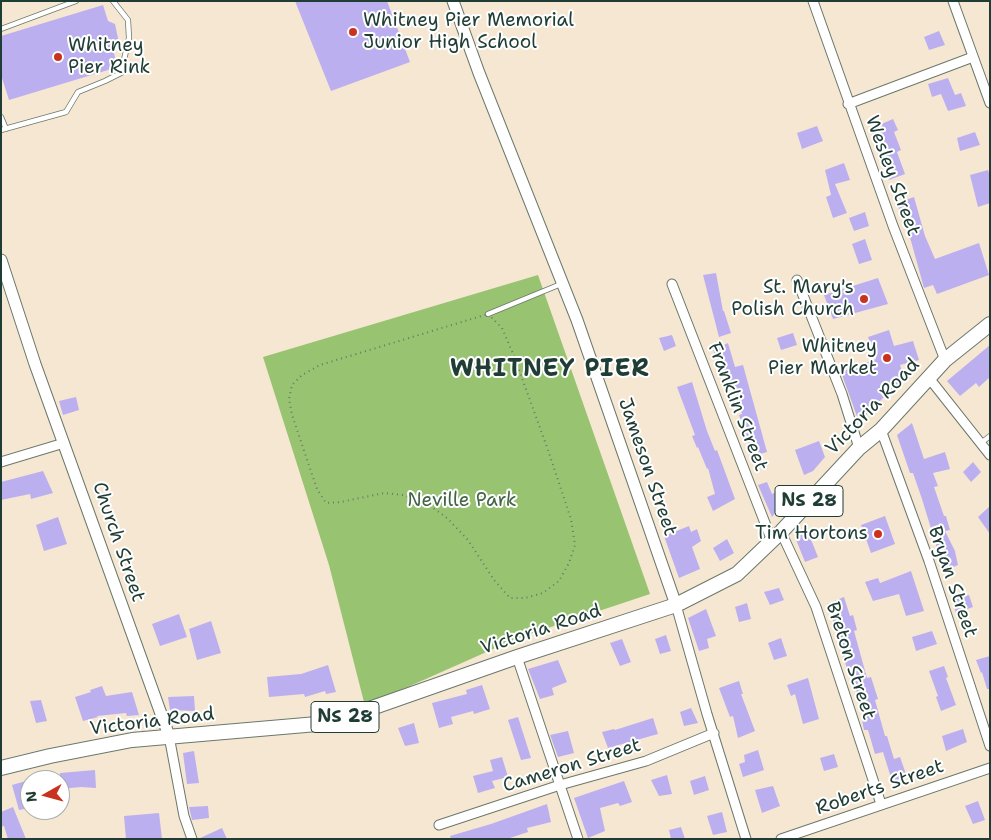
<!DOCTYPE html>
<html>
<head>
<meta charset="utf-8">
<style>
  body { margin:0 }
  #map { position:relative; width:991px; height:840px; overflow:hidden; background:#f6e7d2; font-family:"Shantell Sans",sans-serif }
  canvas { display:block }
  .frame { position:absolute; inset:0; border:2px solid #1f3d34; pointer-events:none }
  .north { position:absolute; left:20px; top:770px; width:50px; height:50px; box-sizing:border-box; background:#fff; border:1px solid #a5b1ae; border-radius:50%; rotate:263deg; font-size:14px; font-weight:700; line-height:20px; text-align:center; color:#1f3d34 }
  .north::after { content:''; display:block; margin:auto; width:18px; height:22px; background:#c8321e; clip-path:polygon(50% 0,100% 100%,50% 72%,0 100%) }
</style>
</head>
<body>
<div id="map">
<canvas width="991" height="840"></canvas>
<div class="frame"></div>
<div class="north">N</div>
</div>
<script>
const context = document.querySelector('canvas').getContext('2d');
context.lineJoin = 'round';
function paint(path, color) {
  context.fillStyle = color;
  context.fill(path, 'evenodd');
}
function toPath(rows) {
  const path = new Path2D();
  for (const r of rows) {
    path.moveTo(r[0], r[1]);
    for (let i = 2; i < r.length; i += 2) path.lineTo(r[i], r[i + 1]);
  }
  return path;
}
function trace(path, color, width, dash) {
  context.strokeStyle = color;
  context.lineWidth = width;
  context.lineCap = dash ? 'butt' : 'round';
  context.setLineDash(dash || []);
  context.stroke(path);
}
function drawText(font, color, halo, rows, align = 'center') {
  context.font = font + ' "Shantell Sans",sans-serif';
  context.lineWidth = 4;
  context.setLineDash([]);
  context.textBaseline = 'middle';
  context.strokeStyle = halo;
  context.fillStyle = color;
  for (const [text, x, y, turn = 0] of rows) {
    context.save();
    context.translate(x, y);
    context.rotate((+turn || 0) * Math.PI / 180);
    context.textAlign = isNaN(turn) ? turn : align;
    if (halo) context.strokeText(text, 0, 0);
    context.fillText(text, 0, 0);
    context.restore();
  }
}
const green = toPath([
  [538,275,650,594,518,638,365,706,329,565,263,357]
]);
const building = toPath([
  [295,1,387,1,410,62,331,91],
  [103,5,108,21,115,24,119,43,112,47,118,67,9,100,1,75,1,36],
  [939,31,945,45,929,50,924,37],
  [948,78,955,95,961,93,966,106,948,111,941,94,932,97,928,84],
  [893,119,898,130,894,132,901,150,897,152,905,174,889,180,883,158,881,159,870,129],
  [817,126,823,141,802,149,797,133],
  [975,132,980,145,960,151,957,138],
  [844,163,850,180,835,184,847,213,833,218,826,197,831,195,825,170],
  [988,170,990,176,990,203,978,207,970,175],
  [914,197,925,236,935,259,979,243,989,275,937,294,933,285,924,288,911,241,897,203],
  [865,212,869,226,854,231,849,218],
  [865,239,872,260,859,264,852,244],
  [716,273,723,311,724,311,731,333,719,337,703,275],
  [878,278,888,304,833,319,824,295],
  [889,330,894,346,913,341,919,360,900,365,904,379,889,393,889,392,859,422,841,372,876,359,868,337],
  [793,333,797,345,781,350,777,338],
  [672,335,676,346,664,351,659,338],
  [728,343,735,367,743,365,767,452,753,456,739,415,742,414,733,387,727,389,720,371,723,371,713,350],
  [990,345,990,377,979,387,976,383,960,396,947,381],
  [692,382,707,431,715,451,717,450,735,499,713,511,707,497,715,494,708,468,707,469,698,447,697,448,692,436,695,435,677,387],
  [76,397,79,410,63,415,59,401],
  [912,423,924,459,945,452,950,469,933,473,938,486,934,487,944,516,946,516,950,530,945,531,955,551,958,565,944,571,922,499,913,473,910,473,897,435],
  [819,441,825,457,813,471,804,475,795,450],
  [973,462,981,472,971,482,963,472],
  [43,471,53,493,31,499,30,494,1,500,1,482],
  [767,482,772,494,782,489,785,501,772,517,758,485],
  [990,506,990,534,978,517],
  [885,516,895,544,871,553,861,525],
  [58,517,67,544,44,551,36,525],
  [689,526,691,532,697,529,701,541,692,547,700,569,679,578,664,536],
  [806,527,818,557,805,562,795,537],
  [727,539,734,553,720,561,713,548],
  [911,571,924,611,906,616,899,594,873,601,865,582,878,578,880,583],
  [779,588,784,600,770,605,764,592],
  [969,595,973,607,956,613,952,600],
  [844,597,850,616,853,615,857,630,854,631,867,678,871,677,878,699,875,700,885,736,887,736,894,759,900,757,907,777,892,781,883,752,875,754,868,730,864,730,861,715,863,715,852,675,849,676,834,623,827,604],
  [747,603,751,619,739,622,735,607],
  [706,609,716,636,707,639,709,648,699,651,688,618],
  [179,614,187,637,160,646,152,624],
  [211,621,221,653,197,660,189,629],
  [932,631,937,644,916,651,912,637],
  [666,635,671,651,660,654,655,639],
  [781,638,787,656,774,660,768,643],
  [622,639,631,662,620,666,610,643],
  [990,656,990,689,987,689,982,672,981,673,976,660],
  [558,660,567,682,552,688,554,695,540,699,528,669],
  [328,665,336,692,326,694,325,691,305,697,304,694,269,697,267,677,301,674],
  [944,666,948,677,946,678,956,705,941,711,936,697,938,696,929,671],
  [808,678,819,719,803,724,795,694,791,696,787,685],
  [739,681,743,694,741,694,755,731,738,738,733,716,730,717,719,688],
  [482,685,490,709,474,714,473,711,451,717,453,724,439,728,432,703,467,694,466,690],
  [102,686,106,696,132,692,139,715,127,716,126,713,97,716,98,717,83,721,75,697,91,692,90,690],
  [194,696,195,711,170,710,168,697],
  [41,700,47,721,36,723,30,701],
  [691,708,698,723,684,726,680,712],
  [518,717,531,758,521,760,508,720],
  [653,718,658,734,608,748,602,732,614,729,615,730],
  [414,723,419,743,405,746,398,728],
  [963,729,967,742,946,751,942,736],
  [568,731,574,753,558,757,550,735],
  [758,750,764,770,743,777,739,764,745,762,744,755],
  [194,751,199,783,187,784,183,753],
  [834,754,838,767,824,771,820,758],
  [502,757,508,777,492,781,495,788,478,793,473,776,493,771,490,760],
  [95,770,96,788,81,787,60,789,60,773],
  [667,775,672,794,659,796,651,780],
  [705,776,709,790,694,795,690,781],
  [26,781,30,794,30,808,19,810,12,785],
  [624,781,632,802,620,806,618,803,600,808,605,831,588,838,574,798],
  [773,786,780,806,762,813,755,790],
  [978,801,985,820,973,824,965,806],
  [547,804,551,822,527,828,528,832,507,839,451,839,450,836,491,824],
  [208,806,209,818,192,820,189,807],
  [13,807,26,839,8,839,4,826,1,827,1,812],
  [722,812,727,832,713,835,707,816],
  [159,813,162,839,126,839,124,816],
  [681,827,685,839,671,839,669,830],
  [222,828,227,839,198,839]
]);
const path = toPath([
  [488,314,502,328,514,356,548,450,571,519,575,545,569,563,559,581,543,593,525,598,510,598,494,580,468,540,447,518,428,504,403,495,384,493,341,502,326,503,317,489,292,415,289,399,292,385,302,375,320,365,488,314]
]);
const service = toPath([
  [1,29,76,1],
  [1,117,6,129],
  [1,130,66,112,78,92,105,81,121,73,129,38,128,20,113,1],
  [488,314,561,284],
  [981,443,990,436]
]);
const minor = toPath([
  [813,1,893,226,945,360],
  [953,1,990,103],
  [848,104,973,57],
  [797,280,842,394,859,448],
  [672,284,772,541],
  [929,378,990,455],
  [881,430,929,561,990,746],
  [1,462,64,443],
  [781,532,816,607,881,804],
  [676,605,707,714,746,839],
  [517,657,578,839],
  [169,736,184,816,192,839],
  [439,825,560,785,646,761,714,733],
  [781,839,990,768]
]);
const tertiary = toPath([
  [453,1,479,73,577,320,676,605],
  [1,260,35,364,169,736]
]);
const primary = toPath([
  [1,768,50,756,132,740,317,724,346,717,517,657,676,605,737,574,781,532,859,448,881,430,945,360,990,324]
]);
const markers = [
  [353,32,5,"#c8321e"],
  [58,57,5,"#c8321e"],
  [864,299,5,"#c8321e"],
  [887,358,5,"#c8321e"],
  [878,534,5,"#c8321e"]
];
const shields = [
  [809,501,68],
  [345,717,68]
];
const shieldNames = [
  ["NS 28",809,501],
  ["NS 28",345,717]
];
const poiNames = [
  ["Whitney Pier Memorial",363,21,"left"],
  ["Junior High School",363,43,"left"],
  ["Whitney",68,46,"left"],
  ["Pier Rink",68,68,"left"],
  ["St. Mary's",854,288],
  ["Polish Church",854,310],
  ["Whitney",877,347],
  ["Pier Market",877,369],
  ["Tim Hortons",868,534]
];
const streetNames = [
  ["Wesley Street",892,176,70],
  ["Franklin Street",737,407,69],
  ["Victoria Road",873,407,-46],
  ["Jameson Street",647,467,71],
  ["Church Street",118,542,71],
  ["Bryan Street",952,582,71],
  ["Victoria Road",541,630,-18],
  ["Breton Street",850,661,72],
  ["Victoria Road",152,722,-7],
  ["Cameron Street",572,766,-17],
  ["Roberts Street",880,788,-19]
];
const parkNames = [
  ["Neville Park",462,501]
];
const districtNames = [
  ["WHITNEY PIER",550,370]
];
paint(green, '#98c370');
paint(building, '#bcafef');
trace(service, '#6a786b', 6);
trace(minor, '#6a786b', 11);
trace(tertiary, '#6a786b', 13);
trace(primary, '#6a786b', 16);
trace(path, '#6a786b', 2, [1, 4]);
trace(service, '#fff', 4.5);
trace(minor, '#fff', 9);
trace(tertiary, '#fff', 11);
trace(primary, '#fff', 14);
for (const [x, y, r, color] of markers) {
  const dot = new Path2D();
  dot.arc(x, y, r, 0, 2 * Math.PI);
  context.fillStyle = color;
  context.fill(dot);
  trace(dot, '#fff', 2);
}
for (const [x, y, w] of shields) {
  const box = new Path2D();
  box.roundRect(x - w / 2, y - 15.5, w, 31, 4);
  context.fillStyle = '#fff';
  context.fill(box);
  trace(box, '#1f3d34', 1);
}
drawText('bold 18px', '#1f3d34', null, shieldNames);
drawText('19px', '#1f3d34', '#fff', poiNames, 'right');
drawText('19px', '#1f3d34', '#fff', streetNames);
drawText('19px', '#436546', '#fff', parkNames);
context.letterSpacing = '1px';
drawText('bold 24px', '#1f3d34', '#fff', districtNames);
context.letterSpacing = '0px';
</script>
</body>
</html>
